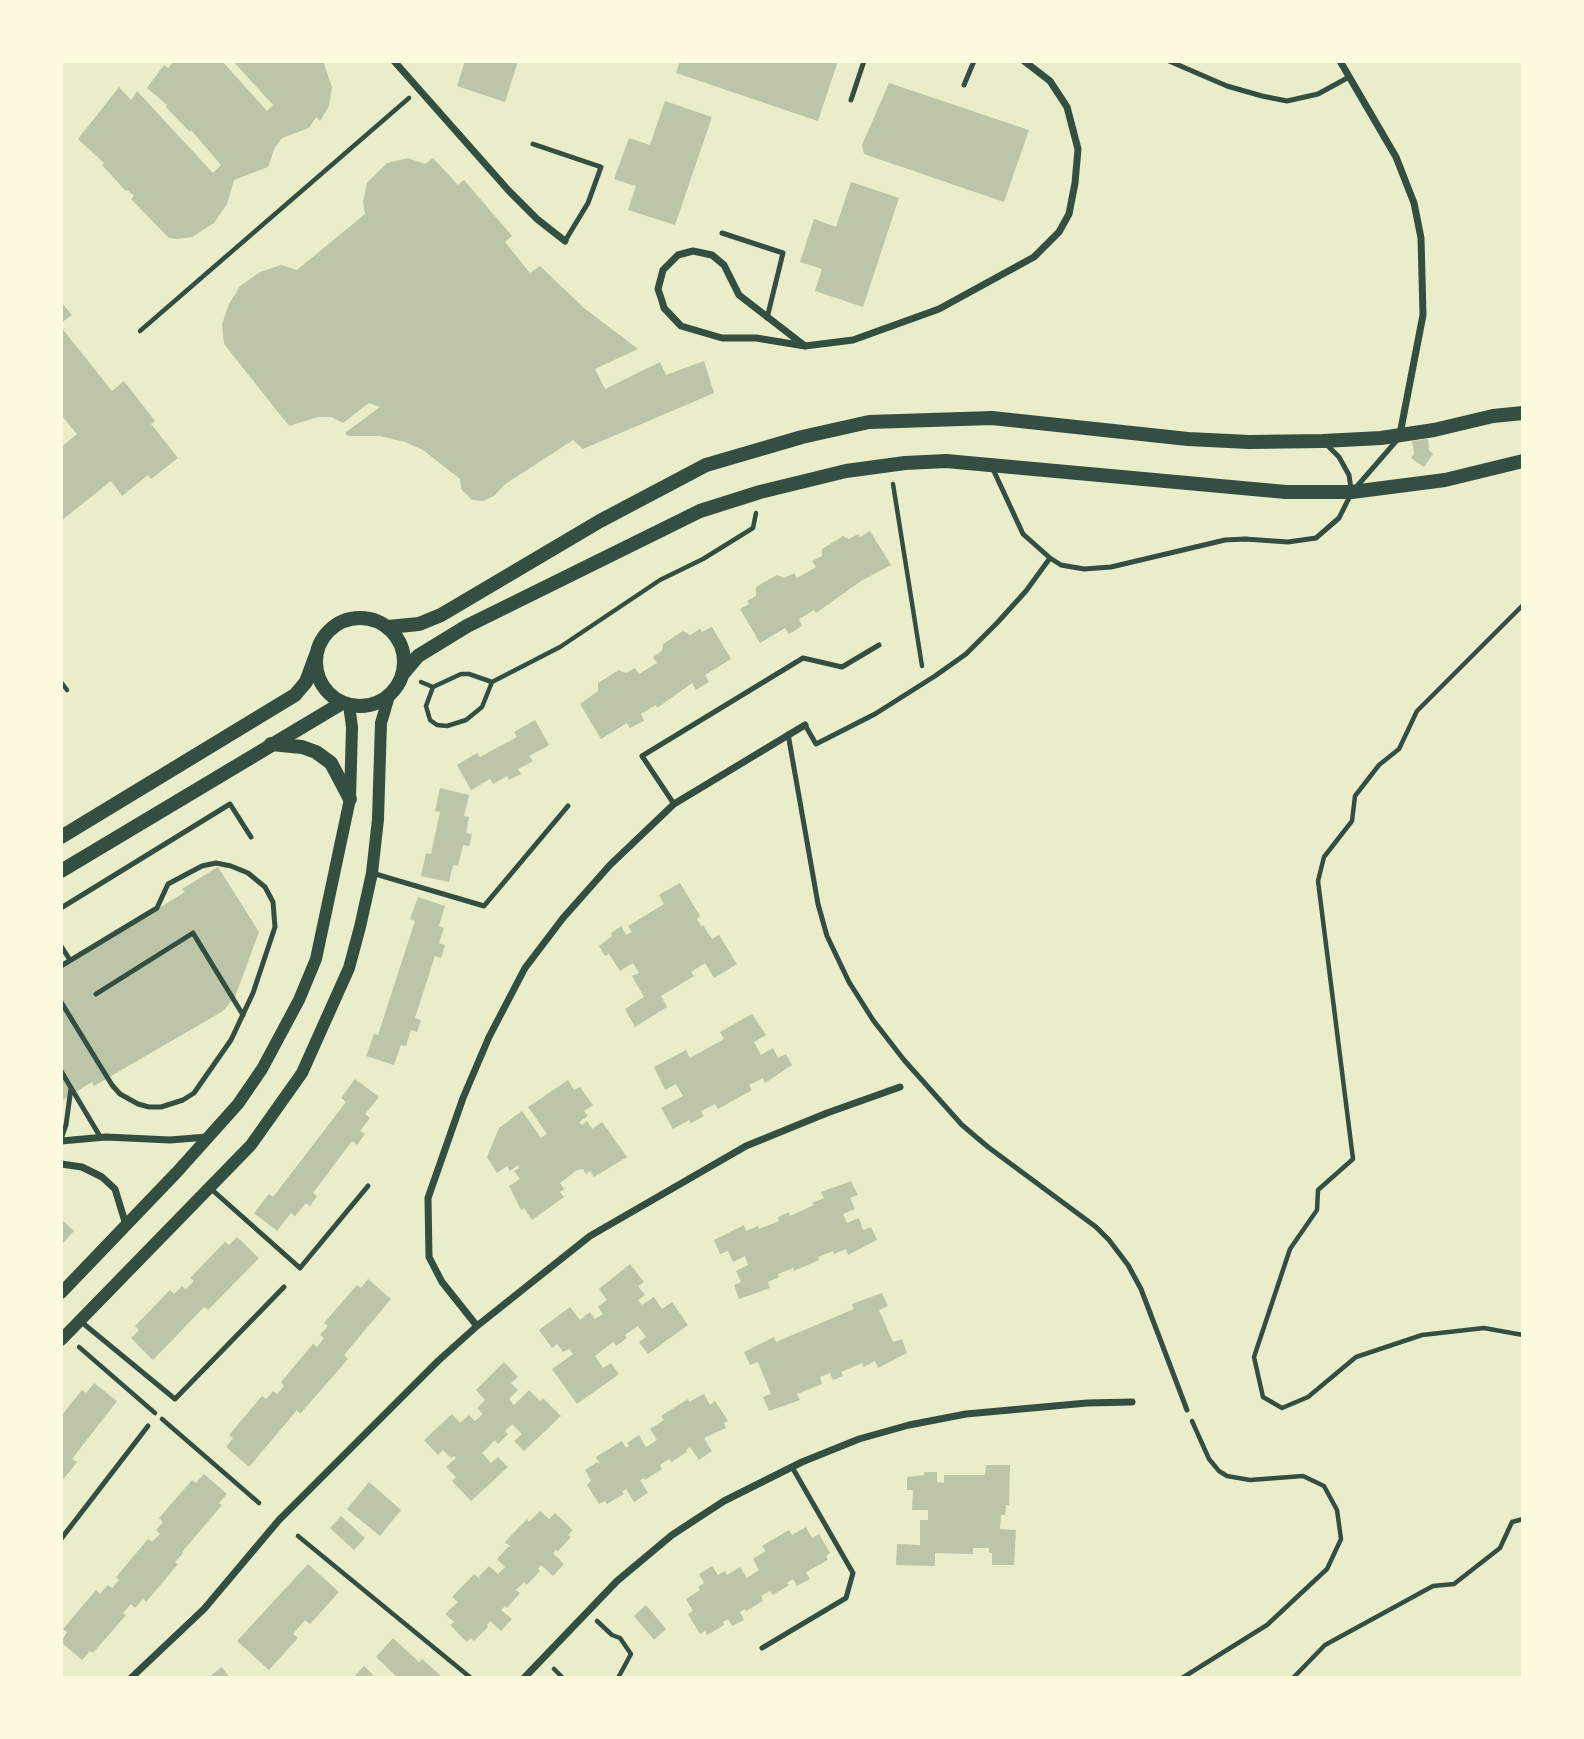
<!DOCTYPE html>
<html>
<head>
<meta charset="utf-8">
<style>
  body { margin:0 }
  #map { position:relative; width:1584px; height:1739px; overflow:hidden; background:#e9edc9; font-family:"Fira Sans",sans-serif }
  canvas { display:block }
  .frame { position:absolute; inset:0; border:63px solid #fefae0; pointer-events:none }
</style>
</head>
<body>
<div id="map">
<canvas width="1584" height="1739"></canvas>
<div class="frame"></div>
</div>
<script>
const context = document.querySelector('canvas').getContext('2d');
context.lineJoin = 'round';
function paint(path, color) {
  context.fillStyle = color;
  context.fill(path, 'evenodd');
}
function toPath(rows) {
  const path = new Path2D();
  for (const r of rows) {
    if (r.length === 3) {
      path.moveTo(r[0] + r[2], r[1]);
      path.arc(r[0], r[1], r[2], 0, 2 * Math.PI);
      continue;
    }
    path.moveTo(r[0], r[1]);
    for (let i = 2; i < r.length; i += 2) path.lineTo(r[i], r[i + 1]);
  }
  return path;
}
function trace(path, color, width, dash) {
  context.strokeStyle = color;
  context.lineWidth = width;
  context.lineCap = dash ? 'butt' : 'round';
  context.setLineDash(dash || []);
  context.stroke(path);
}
const building = toPath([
  [174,61,222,61,267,111,273,105,233,61,323,61,332,87,329,106,320,121,316,117,309,128,282,138,275,147,268,167,234,180,227,204,214,223,192,237,178,239,169,238,131,199,134,196,128,190,126,191,102,165,104,163,78,139,119,87,131,100,137,91,213,173,221,165,191,130,190,132,166,107,167,105,147,88,164,65,168,68],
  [465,61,518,61,505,102,457,86],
  [680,61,838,61,818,121,676,73],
  [889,83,1029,130,1004,202,864,154,862,145],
  [665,101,712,117,675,225,628,210,636,186,614,179,629,138,650,145],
  [408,158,425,164,433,158,458,185,464,180,512,236,505,242,530,273,540,266,584,308,638,349,595,369,605,389,660,362,666,375,704,361,714,393,583,449,573,440,504,485,494,496,483,501,472,500,461,489,460,479,423,450,405,442,380,436,348,436,345,433,380,407,369,403,343,423,331,417,318,417,289,426,224,344,222,324,229,304,240,286,260,272,281,265,297,270,365,214,363,202,367,183,387,163],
  [851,182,899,198,863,307,815,291,822,269,800,262,814,219,836,227],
  [61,302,72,315,61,323],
  [61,327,112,391,124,381,155,421,151,424,178,458,151,479,148,475,122,496,111,481,61,521,61,447,77,434,61,415],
  [1428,439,1429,450,1433,454,1424,467,1411,458,1414,454,1412,441],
  [870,531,891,565,861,581,816,613,814,610,799,619,802,626,789,634,785,628,760,643,740,609,749,604,747,601,756,596,756,587,777,575,784,578,794,573,797,578,816,567,812,561,822,556,822,549,843,536,849,539,858,534,860,537],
  [712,627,731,659,705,675,709,682,696,690,692,683,657,708,656,705,641,714,644,721,630,728,627,723,601,739,580,704,598,691,598,683,619,670,626,673,635,668,639,674,657,663,653,657,662,651,663,644,683,631,690,635,700,629,702,632],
  [535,720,549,745,529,756,533,761,518,769,521,774,509,780,507,776,493,784,490,779,471,790,457,765,477,753,480,757,517,737,514,732],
  [440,788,469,795,464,816,469,817,466,833,472,834,469,846,463,845,458,866,453,865,449,882,421,876,426,853,431,854,440,812,435,811],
  [218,867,259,932,235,997,223,1011,94,1086,92,1082,61,1101,61,969,185,892,182,889],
  [680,883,700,916,697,919,701,926,703,925,712,939,719,935,737,964,714,978,705,963,691,972,694,976,661,996,667,1007,635,1027,625,1009,644,997,632,976,639,973,633,963,620,971,609,954,605,956,599,946,612,936,611,933,621,926,626,935,632,932,628,926,664,904,659,895],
  [418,897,445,906,439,926,444,928,439,943,445,945,441,958,435,956,415,1018,421,1020,417,1032,411,1030,406,1046,401,1045,394,1065,366,1056,374,1034,378,1035,415,921,410,919],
  [752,1014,766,1035,754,1042,761,1055,773,1048,778,1058,786,1054,792,1065,765,1083,763,1078,749,1085,752,1090,718,1109,715,1104,701,1111,704,1116,691,1123,689,1120,673,1129,661,1108,683,1096,676,1084,665,1090,654,1067,686,1050,690,1058,724,1039,720,1032],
  [355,1079,379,1097,365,1114,370,1118,360,1131,365,1134,357,1145,352,1141,313,1193,317,1196,310,1206,306,1203,295,1216,291,1213,277,1231,254,1213,269,1194,273,1197,346,1102,341,1098],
  [568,1080,574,1090,580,1087,593,1105,584,1111,588,1116,579,1122,582,1125,587,1121,592,1129,602,1122,627,1157,594,1177,590,1171,586,1174,583,1169,577,1170,560,1183,564,1189,560,1192,564,1197,532,1220,524,1208,521,1210,509,1186,520,1179,514,1171,519,1168,518,1165,510,1171,507,1166,497,1173,487,1157,499,1128,522,1111,541,1138,547,1134,528,1107],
  [851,1181,858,1195,850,1198,855,1209,843,1214,847,1223,859,1218,863,1230,871,1227,877,1240,848,1255,846,1249,834,1254,833,1251,818,1257,819,1260,794,1271,793,1268,778,1274,779,1277,768,1282,770,1288,739,1299,734,1285,741,1282,736,1271,748,1265,745,1256,733,1262,728,1251,720,1254,714,1240,744,1225,746,1231,758,1226,759,1229,779,1221,778,1217,789,1212,790,1216,814,1205,812,1203,824,1198,821,1192],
  [61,1219,74,1231,61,1245],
  [237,1237,259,1258,208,1310,204,1307,153,1360,131,1338,139,1330,135,1326,170,1290,174,1294,182,1286,186,1289,194,1281,190,1278,225,1242,229,1245],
  [630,1264,644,1282,638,1286,645,1295,638,1300,642,1305,654,1297,662,1309,672,1302,688,1325,648,1354,639,1342,646,1337,638,1326,625,1335,627,1338,616,1346,613,1342,595,1356,603,1368,611,1363,619,1374,577,1404,552,1369,573,1354,569,1349,563,1352,557,1344,552,1348,539,1330,570,1307,580,1320,590,1312,595,1319,603,1314,598,1307,607,1300,599,1289],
  [368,1279,391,1299,344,1355,348,1359,300,1414,297,1410,249,1467,226,1447,233,1438,229,1435,262,1396,266,1399,273,1391,277,1394,284,1386,281,1382,313,1344,317,1347,324,1338,320,1335,328,1326,324,1323,357,1285,361,1288],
  [882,1293,888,1306,879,1310,893,1342,902,1339,907,1353,878,1368,875,1361,864,1367,862,1363,841,1372,843,1376,833,1380,830,1373,820,1377,822,1384,797,1394,800,1400,769,1411,763,1397,771,1394,758,1362,750,1365,744,1352,774,1337,776,1342,854,1309,852,1304],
  [504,1362,518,1377,511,1383,518,1390,509,1399,514,1405,529,1390,540,1401,543,1398,561,1416,524,1451,514,1441,522,1434,512,1424,505,1431,508,1434,498,1444,495,1440,482,1453,491,1463,498,1457,508,1467,471,1501,452,1481,456,1477,446,1467,456,1458,454,1456,451,1458,443,1450,438,1455,424,1440,452,1414,460,1423,469,1415,475,1421,483,1414,477,1408,485,1400,476,1390],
  [94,1383,117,1401,72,1459,77,1462,61,1482,61,1416,82,1390,86,1393],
  [704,1394,710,1405,715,1401,728,1421,724,1423,726,1428,704,1438,712,1451,699,1460,690,1447,686,1450,687,1452,671,1462,669,1459,660,1465,662,1469,645,1480,644,1478,640,1480,648,1493,634,1502,626,1489,622,1492,624,1494,607,1504,605,1501,599,1504,587,1485,591,1481,585,1470,597,1462,600,1464,596,1457,622,1441,626,1448,629,1446,627,1443,639,1435,646,1447,657,1440,650,1429,664,1420,661,1416,688,1399,689,1402],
  [986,1465,1010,1465,1009,1505,1006,1505,1005,1515,1001,1515,1000,1529,1016,1530,1014,1565,992,1565,992,1553,989,1553,989,1548,973,1548,973,1554,935,1553,935,1566,896,1565,897,1544,920,1545,920,1520,928,1520,928,1510,912,1510,913,1490,907,1490,907,1477,924,1475,924,1472,937,1472,937,1482,944,1483,944,1475,985,1475],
  [204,1474,227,1494,219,1503,222,1505,182,1552,183,1553,175,1562,178,1564,146,1602,143,1599,135,1608,131,1604,123,1613,126,1615,93,1653,90,1651,82,1660,61,1642,67,1632,63,1629,96,1590,100,1594,108,1585,112,1588,119,1580,116,1577,148,1539,152,1542,160,1534,156,1530,163,1522,159,1518,192,1480,196,1483],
  [369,1482,401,1510,380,1536,347,1509],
  [540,1511,549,1519,555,1513,573,1530,568,1535,571,1537,558,1551,556,1550,553,1553,564,1564,553,1576,541,1565,538,1569,540,1571,527,1585,524,1582,516,1590,520,1593,507,1608,505,1606,501,1610,512,1619,501,1631,490,1621,487,1625,488,1627,474,1641,471,1638,467,1642,450,1625,454,1622,445,1614,458,1602,452,1597,474,1574,480,1579,479,1576,489,1566,498,1574,505,1567,497,1559,508,1547,511,1547,505,1542,527,1519,529,1522],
  [341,1516,365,1538,354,1550,330,1528],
  [806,1527,812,1538,819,1534,830,1553,826,1556,828,1560,806,1572,810,1579,797,1586,793,1579,787,1583,789,1585,773,1595,770,1591,761,1596,763,1601,746,1611,745,1609,740,1612,744,1620,732,1626,728,1619,723,1622,724,1625,707,1635,705,1631,700,1634,688,1614,693,1611,686,1599,700,1590,698,1587,704,1583,699,1574,712,1566,718,1575,725,1571,727,1575,740,1567,747,1578,759,1570,753,1559,766,1551,762,1546,789,1530,792,1535],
  [308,1564,339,1592,310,1624,305,1620,293,1634,298,1638,269,1670,237,1641],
  [646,1605,666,1629,654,1640,634,1616],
  [393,1638,419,1662,422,1659,441,1676,398,1678,376,1657],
  [364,1666,376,1678,353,1678],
  [222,1667,230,1678,208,1678]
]);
const path = toPath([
  [140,331,409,98],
  [893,484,922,666],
  [1523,605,1417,711,1399,749,1379,765,1355,796,1352,821,1324,857,1318,881,1353,1159,1318,1190,1317,1210,1290,1249,1254,1357,1263,1397,1282,1408,1308,1397,1356,1357,1422,1335,1484,1328,1523,1335],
  [61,682,67,690],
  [421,682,433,687,461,674,469,674,492,682,482,707,466,720,447,726,437,725,430,720,426,706,433,687],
  [492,682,560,647,660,580,703,559,753,528,756,513],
  [79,1347,155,1413],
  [162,1419,259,1503],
  [298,1536,471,1678],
  [597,1621,612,1635,620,1638,631,1654,618,1678],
  [554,1669,563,1678],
  [1182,1678,1267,1625,1327,1569,1341,1539,1337,1510,1324,1486,1303,1476,1250,1480,1227,1476,1219,1471,1209,1459,1192,1421],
  [1293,1678,1325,1645,1433,1586,1454,1584,1500,1548,1512,1522,1523,1519]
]);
const service = toPath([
  [1169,61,1227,86,1262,96,1287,101,1318,94,1349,77],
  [964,85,974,61],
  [851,100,864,61],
  [533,144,601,167,588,203,565,241],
  [722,233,783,253,767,318],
  [1326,444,1339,457,1349,475,1351,489],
  [992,467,1023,534,1050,558,1061,565,1084,569,1111,567,1225,540,1245,539,1288,542,1316,538,1339,518,1352,492,1398,439],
  [805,725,816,744,875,714,935,676,966,654,997,623,1026,591,1050,558],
  [788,734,818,904,827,936,849,982,873,1020,904,1060,962,1125,988,1147,1096,1227,1109,1240,1128,1265,1141,1289,1187,1410],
  [674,804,642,756,803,658,842,667,879,645],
  [372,873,484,906,568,806],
  [61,908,230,804,251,837],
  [61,946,70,960],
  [61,966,157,908,168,884,202,866,216,863,231,866,248,873,265,887,273,902,275,927,253,993,231,1040,194,1093,183,1100,161,1107,149,1107,138,1104,120,1094,112,1085,61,1002],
  [96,994,193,933,243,1015],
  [61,1071,101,1138],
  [61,1139,66,1125,71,1088],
  [210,1188,300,1268,368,1186],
  [79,1320,175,1399,284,1287],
  [61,1539,148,1426],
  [762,1648,846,1598,853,1573,792,1467]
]);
const minor = toPath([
  [394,61,509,191,537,219,565,241],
  [1340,61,1396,157,1414,203,1421,238,1423,315,1400,434],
  [805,346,739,295,724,265,712,255,693,251,678,255,663,270,658,289,662,301,664,308,681,326,722,338,756,338,805,346,853,340,939,309,1034,257,1059,232,1069,214,1075,183,1078,149,1067,107,1050,81,1024,61],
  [61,1141,106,1137,170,1140,207,1137],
  [61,1164,82,1167,102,1177,115,1189,126,1225],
  [477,1326,442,1282,429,1257,428,1198,463,1098,489,1037,525,968,563,918,610,865,674,804,805,725],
  [131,1678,204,1609,279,1520,438,1361,477,1326,590,1236,746,1146,827,1113,900,1087],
  [524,1678,617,1581,672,1535,724,1501,802,1462,859,1439,909,1425,966,1414,1087,1403,1132,1402]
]);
const tertiary = toPath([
  [61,1293,177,1172,238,1104,262,1069,299,1000,316,959,350,799,352,727,349,705],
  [61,1340,251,1145,302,1073,349,968,360,927,372,873,378,819,381,723,389,696]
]);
const secondary = toPath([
  [360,662,44],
  [388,627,419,624,441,615,600,521,706,465,802,437,869,422,992,418,1188,439,1249,442,1323,441,1381,438,1434,430,1493,416,1523,413],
  [402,675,418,656,467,626,700,511,760,492,846,471,905,463,946,461,1286,492,1352,492,1445,480,1523,461],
  [271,744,302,747,316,752,331,763,350,799],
  [61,837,295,695,306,682,316,655],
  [61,871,342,703]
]);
paint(building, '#bcc5a7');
trace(path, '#344e41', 4.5);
trace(service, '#344e41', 5);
trace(minor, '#344e41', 7);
trace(tertiary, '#344e41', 12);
trace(secondary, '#344e41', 14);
</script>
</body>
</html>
